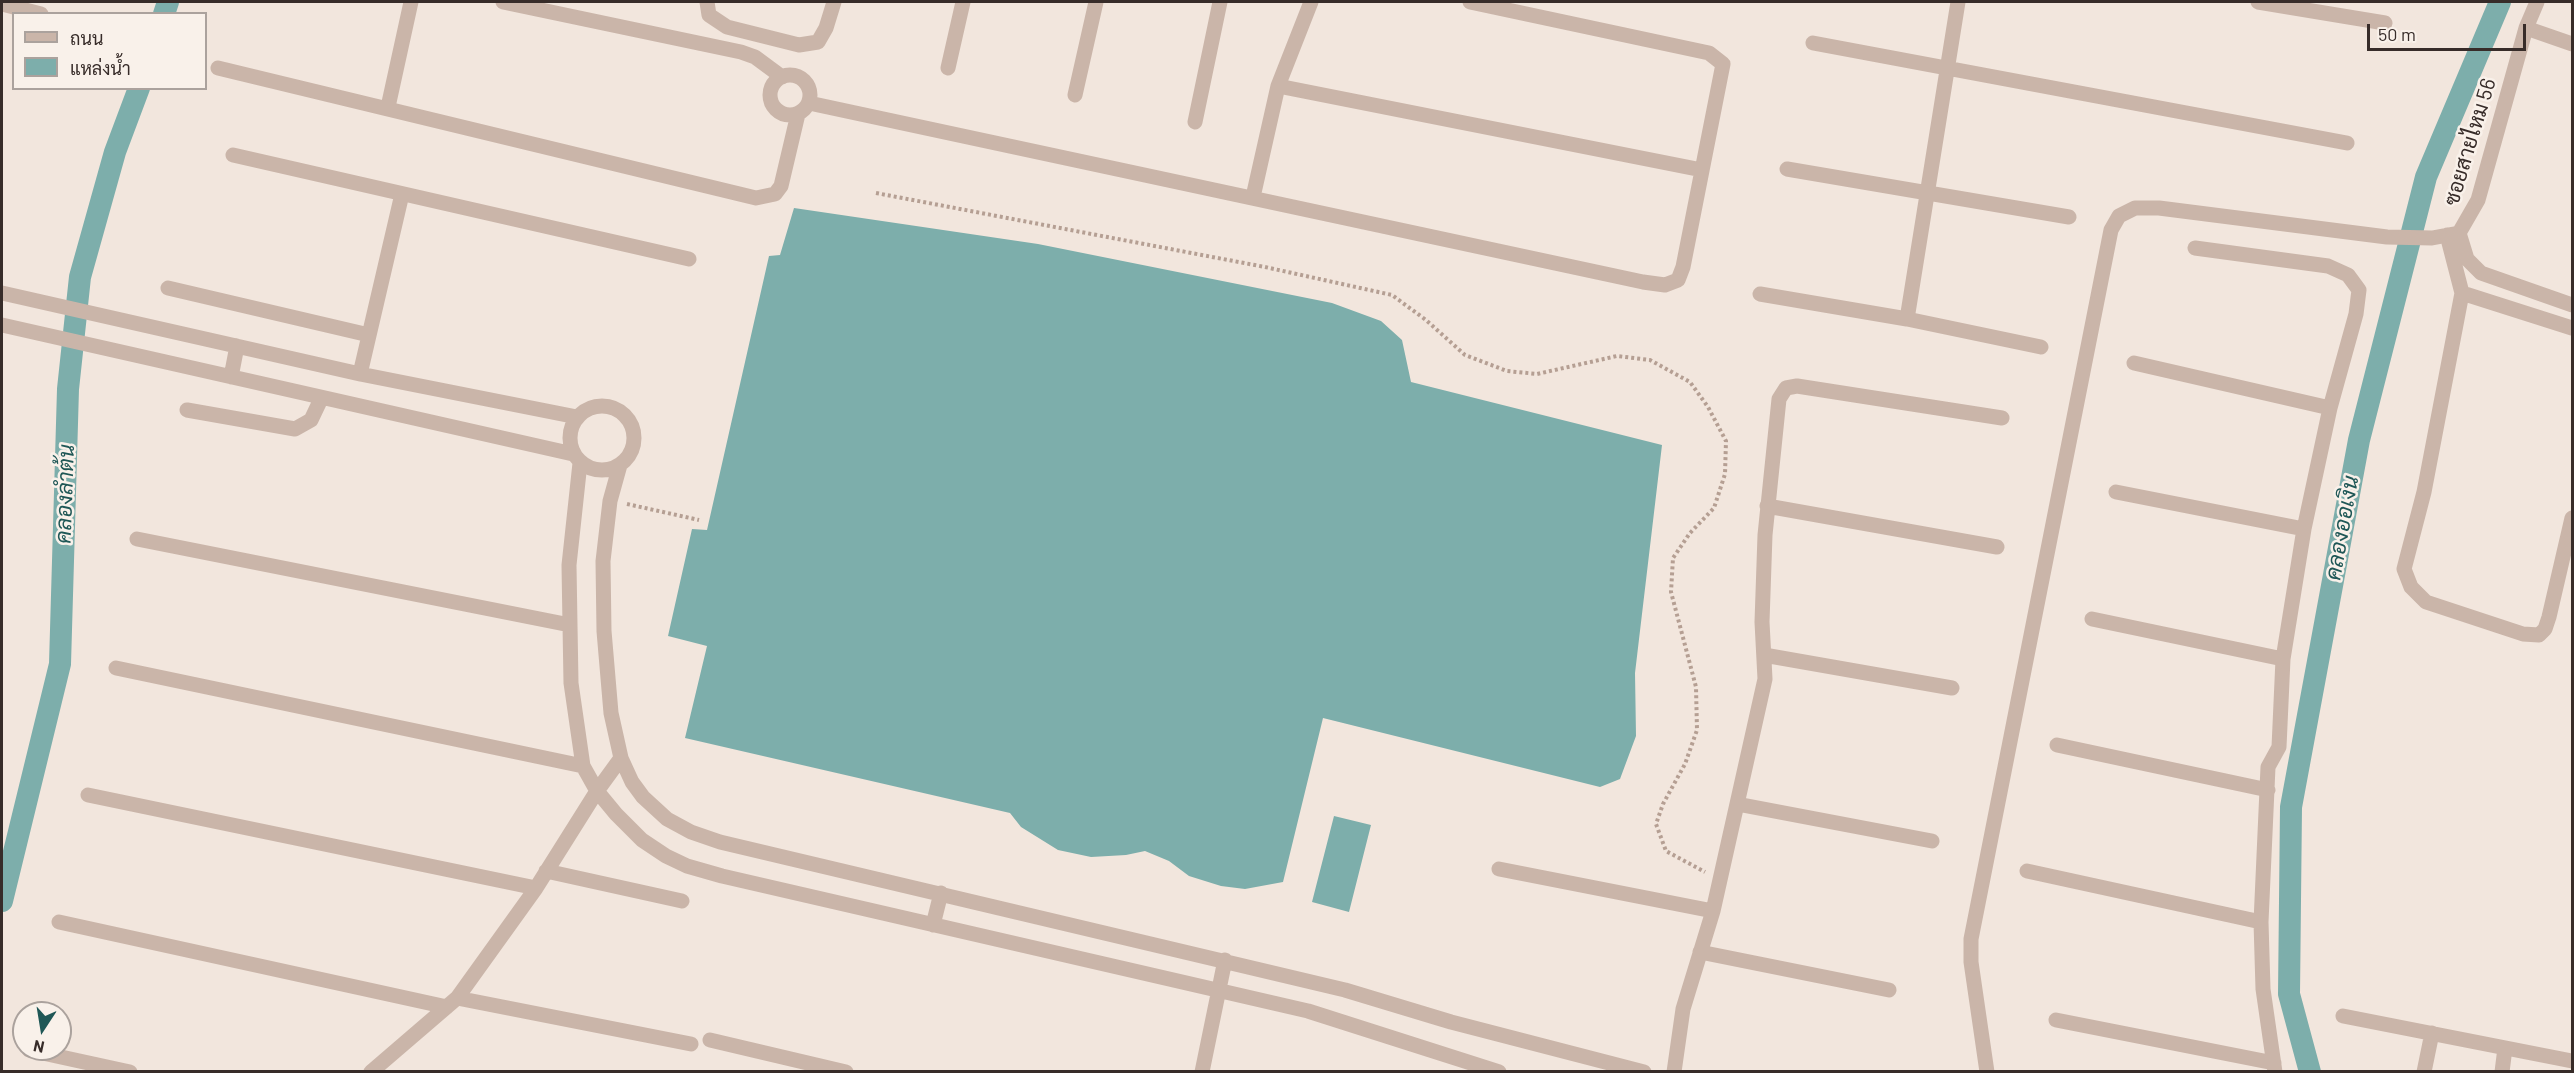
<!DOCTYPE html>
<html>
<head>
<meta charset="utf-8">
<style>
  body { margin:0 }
  #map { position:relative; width:2574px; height:1073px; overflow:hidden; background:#f2e6dd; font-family:Barlow,Sarabun,sans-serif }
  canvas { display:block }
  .frame { position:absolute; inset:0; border:3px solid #372c29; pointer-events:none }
  .legend { position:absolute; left:12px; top:12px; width:195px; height:78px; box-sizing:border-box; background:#f9f1ea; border:2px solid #aba29d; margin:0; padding:8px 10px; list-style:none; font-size:18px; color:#372c29 }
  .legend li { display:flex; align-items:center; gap:12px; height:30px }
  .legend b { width:30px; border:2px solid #aba29d }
  .north { position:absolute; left:12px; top:1001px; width:60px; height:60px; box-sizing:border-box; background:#f9f1ea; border:2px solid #aba29d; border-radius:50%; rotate:192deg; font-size:16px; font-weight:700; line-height:24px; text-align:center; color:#372c29 }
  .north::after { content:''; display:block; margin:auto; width:21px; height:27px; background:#1f5756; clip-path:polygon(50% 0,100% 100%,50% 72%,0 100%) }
  .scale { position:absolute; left:2367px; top:24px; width:159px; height:27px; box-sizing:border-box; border:3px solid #372c29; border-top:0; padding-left:8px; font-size:18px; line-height:21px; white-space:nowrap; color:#372c29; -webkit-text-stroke:4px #f9f1ea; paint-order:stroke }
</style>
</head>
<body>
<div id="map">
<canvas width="2574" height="1073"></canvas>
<div class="frame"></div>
<ul class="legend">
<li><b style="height:8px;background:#cab5a9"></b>ถนน</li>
<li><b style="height:16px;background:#7daeab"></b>แหล่งน้ำ</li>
</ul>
<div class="north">N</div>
<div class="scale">50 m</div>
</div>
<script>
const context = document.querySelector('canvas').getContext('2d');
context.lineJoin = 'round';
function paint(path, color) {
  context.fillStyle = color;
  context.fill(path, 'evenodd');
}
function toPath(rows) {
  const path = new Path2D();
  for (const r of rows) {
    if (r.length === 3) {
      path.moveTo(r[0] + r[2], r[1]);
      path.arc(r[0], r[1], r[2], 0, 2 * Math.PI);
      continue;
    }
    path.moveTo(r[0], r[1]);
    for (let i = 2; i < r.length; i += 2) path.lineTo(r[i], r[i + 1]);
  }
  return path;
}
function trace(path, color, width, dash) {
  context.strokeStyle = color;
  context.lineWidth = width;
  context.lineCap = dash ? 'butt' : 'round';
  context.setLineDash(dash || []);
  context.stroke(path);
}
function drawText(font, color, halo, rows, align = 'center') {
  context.font = font + ' Barlow,Sarabun,sans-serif';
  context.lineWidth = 5;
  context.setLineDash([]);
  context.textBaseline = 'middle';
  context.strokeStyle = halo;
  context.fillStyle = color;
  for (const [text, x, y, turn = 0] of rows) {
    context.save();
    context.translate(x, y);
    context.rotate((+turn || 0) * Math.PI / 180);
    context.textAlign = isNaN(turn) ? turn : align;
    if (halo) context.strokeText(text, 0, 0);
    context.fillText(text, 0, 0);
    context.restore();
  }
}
const water = toPath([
  [794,208,1038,244,1332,303,1381,321,1402,340,1411,382,1662,445,1635,673,1636,736,1620,779,1600,787,1323,718,1283,882,1245,889,1221,886,1189,876,1169,861,1145,851,1126,855,1091,857,1058,850,1021,827,1010,813,685,738,707,646,668,636,692,529,707,530,769,256,780,255],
  [1334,816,1371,825,1349,912,1312,902]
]);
const canal = toPath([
  [164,14,168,2],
  [2,901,60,664,68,389,80,277,115,152,139,88],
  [2310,1072,2289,994,2291,807,2359,440,2426,177,2500,2]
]);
const path = toPath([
  [876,193,1265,267,1392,295,1426,320,1465,355,1507,371,1537,374,1617,356,1650,360,1690,382,1708,407,1726,441,1725,474,1714,508,1690,533,1673,558,1671,592,1696,687,1697,730,1685,764,1663,804,1656,824,1666,851,1705,872],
  [627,504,699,520]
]);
const minor = toPath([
  [503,2,741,52,755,57,782,77],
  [707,2,709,15,727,27,799,45,818,42,826,28,834,2],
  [2258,2,2385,23],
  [2,4,41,14],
  [2526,28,2572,44],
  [1813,43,2347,143],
  [218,68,756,198,775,194,781,186,798,114],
  [948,68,963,2],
  [790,95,20],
  [1278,86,1702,170],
  [1075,95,1096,2],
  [809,103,1643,282,1665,285,1678,280,1683,267,1723,64,1709,53,1470,2],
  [388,107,411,2],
  [1195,122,1220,2],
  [233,155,689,259],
  [1787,169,2069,217],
  [1253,197,1278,86,1311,2],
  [2459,233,2467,259,2481,273,2572,305],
  [2447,235,2462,293,2424,492,2404,569,2411,587,2426,602,2523,634,2539,635,2545,629,2549,617,2572,518],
  [2195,248,2328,266,2348,275,2359,290,2356,314,2330,408,2304,529,2283,659,2279,747,2268,767,2261,922,2263,989,2275,1072],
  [168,288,369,335],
  [2,293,360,374,577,417],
  [2462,293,2572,328],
  [1760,294,1907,319,1958,2],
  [1907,319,2041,347],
  [2,325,573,454],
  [2134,363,2330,408],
  [360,374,402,194],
  [231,377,237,346],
  [602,438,32],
  [187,410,295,429,311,420,321,399],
  [580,463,569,565,570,625,571,683,583,766,597,791,616,814,642,840,666,856,687,866,722,876,1308,1011,1499,1072],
  [620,465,610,501,603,561,604,631,611,713,621,758,632,782,643,797,667,819,691,832,720,842,1345,990,1451,1022,1644,1072],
  [2116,492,2304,529],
  [1767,506,1997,547],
  [137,539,570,625],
  [2092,619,2283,659],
  [1764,655,1952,688],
  [116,668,583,766],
  [2057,745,2268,790],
  [88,795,536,888],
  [1737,804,1932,841],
  [1499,869,1713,911],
  [546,871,682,901],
  [2027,871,2261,922],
  [59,922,447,1007],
  [933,925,941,893],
  [1700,952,1889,990],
  [457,998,691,1044],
  [2343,1016,2572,1061],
  [2056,1020,2274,1063],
  [710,1040,846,1072],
  [29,1050,130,1072],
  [371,1072,457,998,536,888,597,791,621,758],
  [1202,1072,1225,960],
  [1674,1072,1683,1009,1713,911,1765,679,1762,622,1765,535,1779,399,1786,388,1797,386,2002,418],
  [1987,1072,1971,962,1971,939,2111,230,2119,216,2135,208,2159,208,2387,237,2432,238,2459,233,2478,200,2526,28,2537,2],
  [2424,1072,2432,1033],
  [2502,1072,2505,1048]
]);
const streetNames = [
  ["ซอยสายไหม 56",2470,142,-73]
];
const waterNames = [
  ["คลองลำต้น",65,494,-88],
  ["คลองออเงิน",2342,528,-80]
];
paint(water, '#7daeab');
trace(canal, '#7daeab', 22);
trace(path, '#b59f93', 4, [3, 3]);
trace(minor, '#cab5a9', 15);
drawText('21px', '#372c29', '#f9f1ea', streetNames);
drawText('italic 22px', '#1f5756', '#f9f1ea', waterNames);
</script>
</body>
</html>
